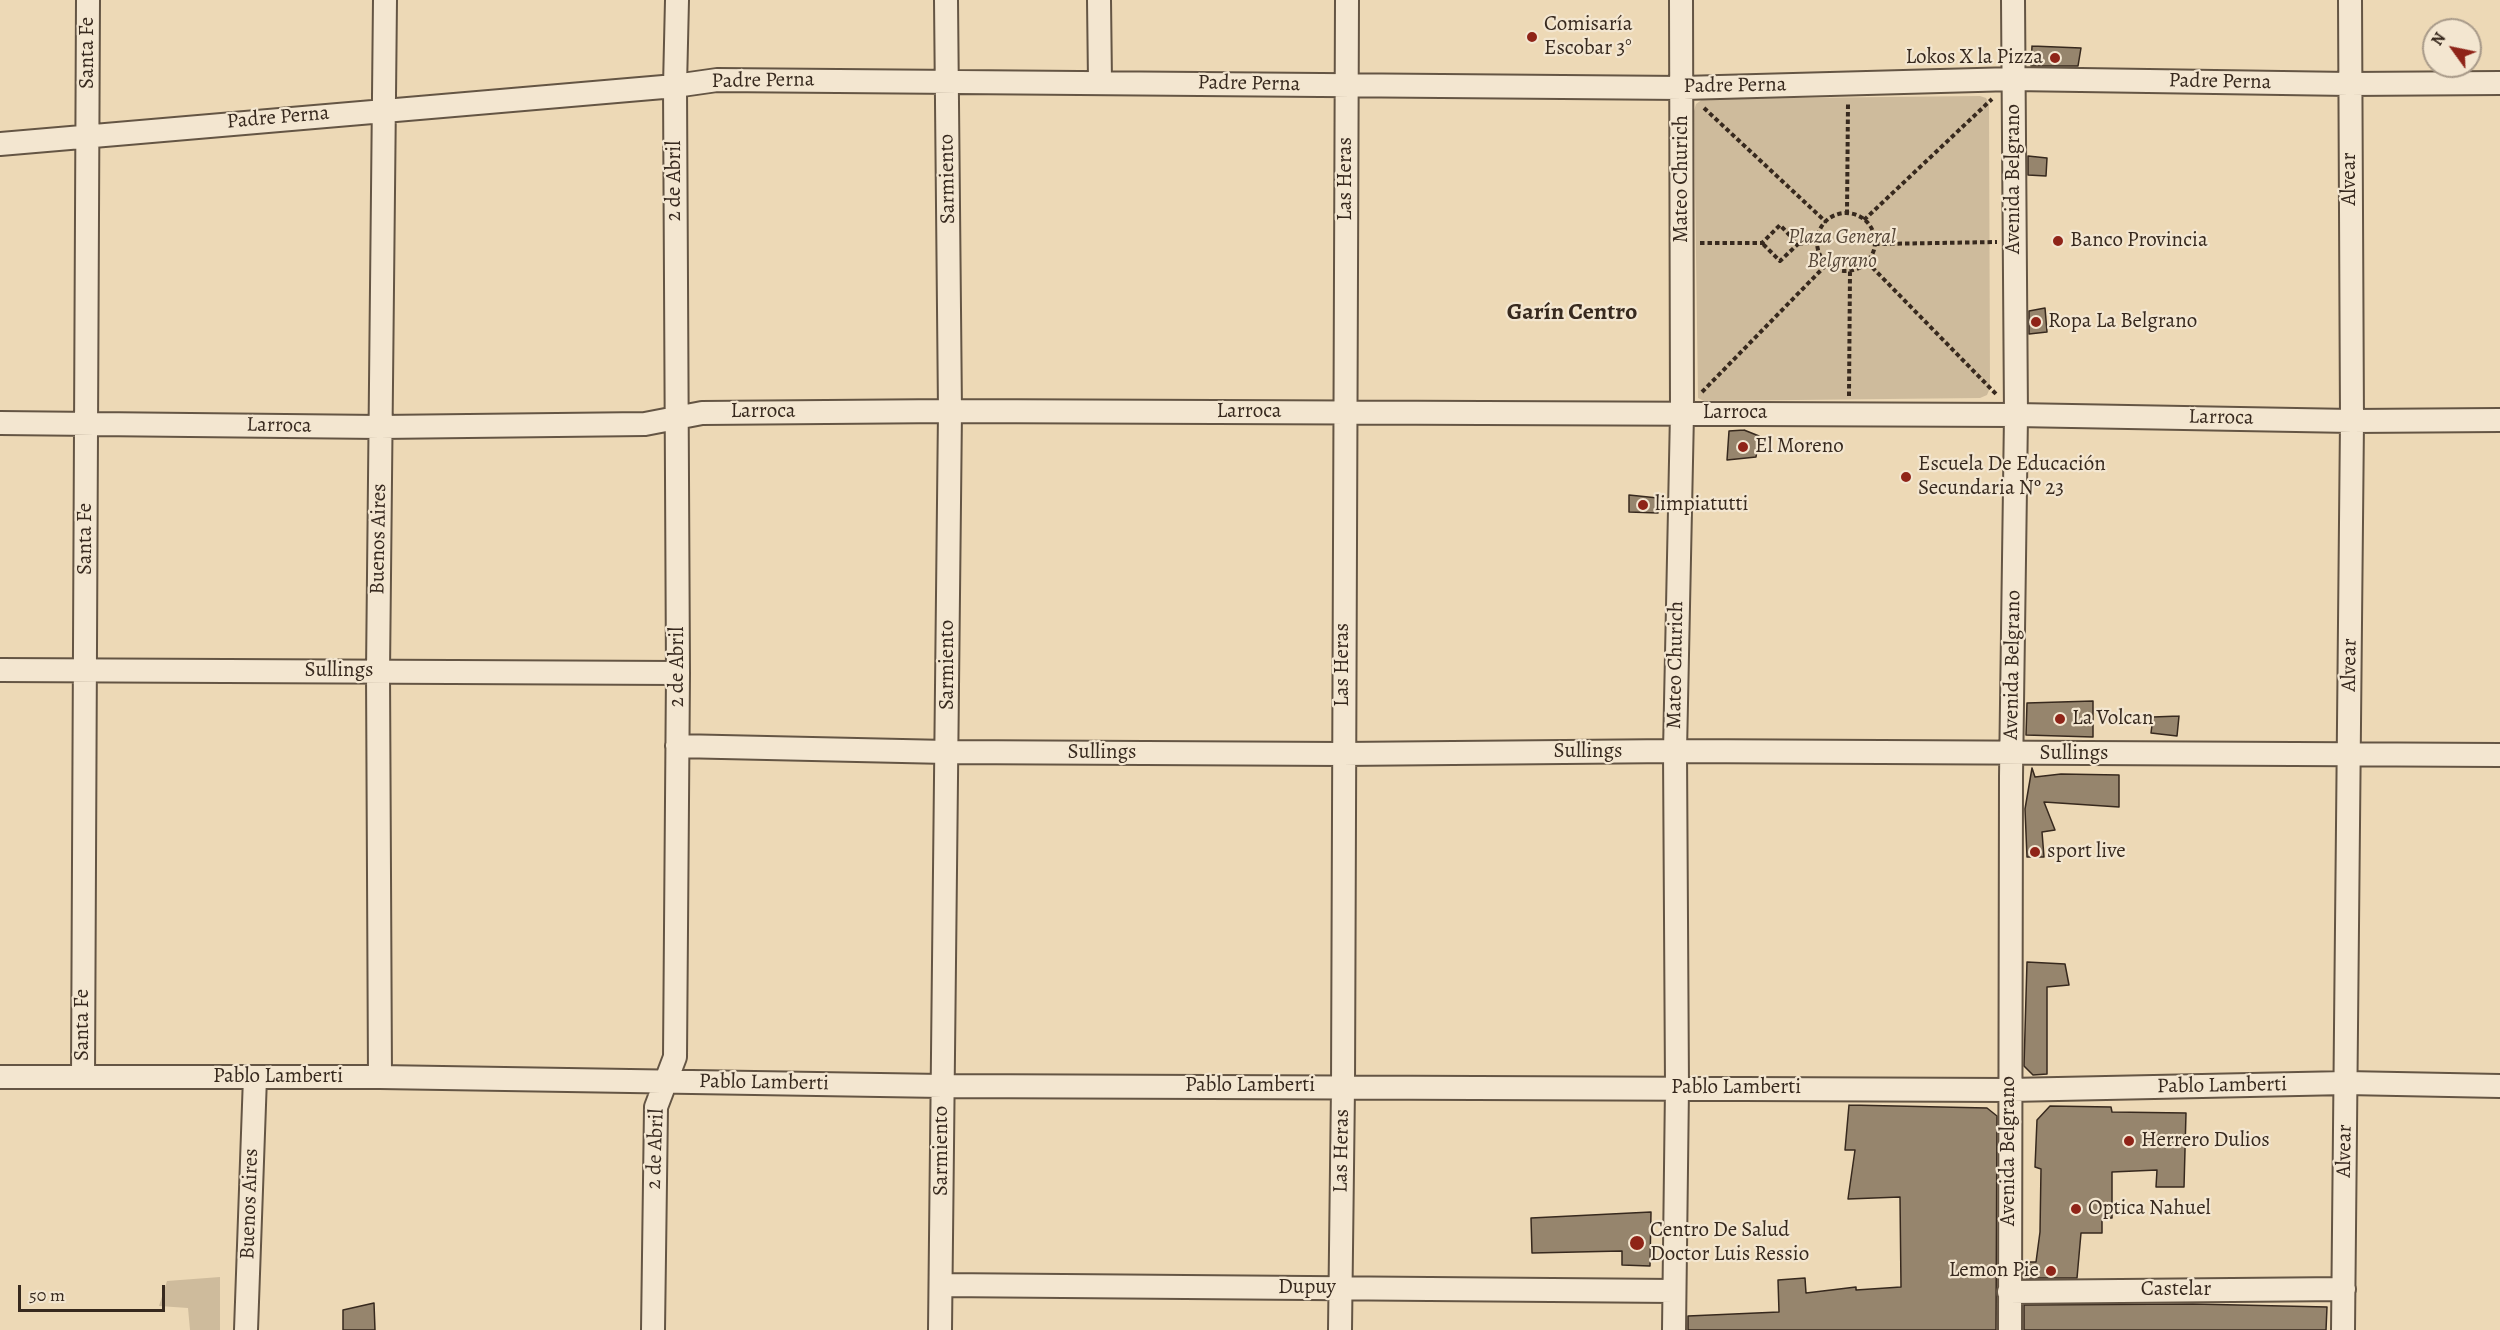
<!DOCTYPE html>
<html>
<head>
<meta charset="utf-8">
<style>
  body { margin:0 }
  #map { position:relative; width:2500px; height:1330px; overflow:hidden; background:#edd9b6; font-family:Alegreya,serif }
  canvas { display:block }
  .north { position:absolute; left:2422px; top:18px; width:60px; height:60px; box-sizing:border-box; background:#f3e6d0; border:2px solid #a89a89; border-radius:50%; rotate:303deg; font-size:16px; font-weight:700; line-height:24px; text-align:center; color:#37291e }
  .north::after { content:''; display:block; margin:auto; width:21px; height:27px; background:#8f2418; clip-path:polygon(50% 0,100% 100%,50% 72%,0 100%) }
  .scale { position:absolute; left:18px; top:1285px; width:147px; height:27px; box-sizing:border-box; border:3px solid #37291e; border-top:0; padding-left:8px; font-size:18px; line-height:21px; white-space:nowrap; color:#37291e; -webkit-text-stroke:4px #f3e6d0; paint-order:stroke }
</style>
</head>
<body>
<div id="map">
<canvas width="2500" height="1330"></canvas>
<div class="north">N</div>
<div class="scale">50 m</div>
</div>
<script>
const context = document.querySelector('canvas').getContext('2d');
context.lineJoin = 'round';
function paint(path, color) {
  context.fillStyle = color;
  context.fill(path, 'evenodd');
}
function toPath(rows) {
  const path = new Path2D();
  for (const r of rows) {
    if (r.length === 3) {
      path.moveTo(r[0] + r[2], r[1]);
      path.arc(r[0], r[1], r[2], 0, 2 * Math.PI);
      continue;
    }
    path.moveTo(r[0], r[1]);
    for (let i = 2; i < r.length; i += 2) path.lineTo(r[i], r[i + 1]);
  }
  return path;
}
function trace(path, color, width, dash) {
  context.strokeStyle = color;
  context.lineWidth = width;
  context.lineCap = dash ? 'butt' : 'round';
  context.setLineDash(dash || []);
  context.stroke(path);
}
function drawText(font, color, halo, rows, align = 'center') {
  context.font = font + ' Alegreya,serif';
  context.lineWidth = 4.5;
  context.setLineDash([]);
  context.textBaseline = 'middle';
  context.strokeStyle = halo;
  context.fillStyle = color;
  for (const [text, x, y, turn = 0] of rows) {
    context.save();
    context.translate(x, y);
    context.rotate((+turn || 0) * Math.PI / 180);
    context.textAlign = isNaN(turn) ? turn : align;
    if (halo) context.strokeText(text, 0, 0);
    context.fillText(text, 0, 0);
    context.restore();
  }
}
const green = toPath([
  [1980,96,1986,98,1989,104,1990,388,1987,395,1980,398,1704,401,1698,398,1694,111,1696,104,1703,99],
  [220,1277,220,1330,190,1330,188,1308,159,1306,167,1281]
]);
const building = toPath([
  [2032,46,2081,48,2078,66,2031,66,2032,46],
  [2028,156,2047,158,2046,176,2028,175,2028,156],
  [2045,308,2047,332,2029,334,2029,311,2045,308],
  [1744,430,1759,436,1756,457,1727,460,1729,431,1744,430],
  [1629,495,1658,498,1658,513,1629,512,1629,495],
  [2093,701,2093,737,2026,735,2027,703,2093,701],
  [2179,716,2177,736,2151,733,2153,717,2179,716],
  [2032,768,2035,777,2061,774,2119,775,2119,807,2044,802,2055,830,2042,832,2044,857,2027,857,2025,809,2032,768],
  [2027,962,2065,964,2069,985,2047,987,2047,1074,2033,1075,2024,1066,2027,962],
  [1849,1105,1987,1108,1997,1116,1996,1330,1688,1330,1688,1316,1779,1312,1778,1280,1805,1278,1806,1293,1856,1287,1856,1290,1901,1287,1900,1197,1848,1199,1855,1150,1845,1150,1849,1105],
  [2050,1106,2111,1107,2112,1112,2186,1113,2184,1187,2156,1187,2157,1170,2112,1172,2112,1218,2102,1218,2102,1233,2081,1233,2077,1278,2024,1278,2024,1262,2036,1262,2040,1232,2041,1169,2035,1167,2037,1120,2050,1106],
  [1651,1212,1650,1266,1622,1265,1622,1251,1532,1253,1531,1218,1651,1212],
  [374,1303,375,1330,343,1330,343,1310,374,1303],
  [2024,1305,2193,1304,2327,1307,2326,1330,2024,1330,2024,1305]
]);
const path = toPath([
  [1704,108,1826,222],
  [1846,242,29],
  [1847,214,1848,103],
  [1864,220,1992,99],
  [1700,243,1762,243,1780,225,1798,244,1780,261,1762,243],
  [1798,244,1817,242],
  [1875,244,1997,242],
  [1867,262,1996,394],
  [1702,392,1827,264],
  [1849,396,1850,271]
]);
const minor = toPath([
  [1099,0,1100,81],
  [0,144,675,86,717,80,1683,88,2014,79,2349,84,2500,83],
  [0,423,380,427,645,424,702,413,950,411,2016,415,2352,421,2500,420],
  [0,670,678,673],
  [677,746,947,752,1342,754,1675,751,2500,755],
  [0,1077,380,1077,942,1086,2010,1090,2346,1083,2500,1086],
  [83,1077,88,0],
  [380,1077,378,671,385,0],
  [941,1285,1674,1291],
  [2009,1292,2344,1289],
  [246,1330,255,1077],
  [653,1330,656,1107,675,1057,678,673,675,86,677,0],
  [940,1330,950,411,946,0],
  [1340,1330,1343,1087,1347,0],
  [1674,1330,1677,1087,1675,751,1682,413,1681,0],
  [2010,1330,2011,776,2016,415,2013,0],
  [2343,1330,2352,421,2350,0]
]);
const markers = [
  [1532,37,6,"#8f2418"],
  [2055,58,6,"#8f2418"],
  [2058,241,6,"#8f2418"],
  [2036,322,6,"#8f2418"],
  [1743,447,6,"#8f2418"],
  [1906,477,6,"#8f2418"],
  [1643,505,6,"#8f2418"],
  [2060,719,6,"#8f2418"],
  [2035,852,6,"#8f2418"],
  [2129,1141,6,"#8f2418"],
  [2076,1209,6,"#8f2418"],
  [1637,1243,8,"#8f2418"],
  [2051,1271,6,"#8f2418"]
];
const poiNames = [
  ["Comisaría",1544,25],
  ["Escobar 3°",1544,49],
  ["Lokos X la Pizza",2043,58,"right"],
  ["Banco Provincia",2070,241],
  ["Ropa La Belgrano",2048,322],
  ["El Moreno",1755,447],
  ["Escuela De Educación",1918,465],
  ["Secundaria Nº 23",1918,489],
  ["limpiatutti",1655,505],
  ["La Volcan",2072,719],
  ["sport live",2047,852],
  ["Herrero Dulios",2141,1141],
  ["Optica Nahuel",2088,1209],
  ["Centro De Salud",1650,1231],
  ["Doctor Luis Ressio",1650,1255],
  ["Lemon Pie",2039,1271,"right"]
];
const streetNames = [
  ["Santa Fe",88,53,-90],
  ["Padre Perna",763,81,-1],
  ["Padre Perna",2220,82,1],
  ["Padre Perna",1249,84,1],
  ["Padre Perna",1735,86,-1],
  ["Padre Perna",278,118,-5],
  ["Sarmiento",948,179,-91],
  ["Las Heras",1346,179,-90],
  ["Mateo Churich",1682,179,-90],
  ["Avenida Belgrano",2014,179,-90],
  ["Alvear",2350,179,-90],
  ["2 de Abril",675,181,-90],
  ["Larroca",763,412],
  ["Larroca",1249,412],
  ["Larroca",1735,413],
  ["Larroca",2221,418,1],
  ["Larroca",279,426,1],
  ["Santa Fe",86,539,-90],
  ["Buenos Aires",379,539,-89],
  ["Sarmiento",948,665,-90],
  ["Las Heras",1343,665,-90],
  ["Mateo Churich",1676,665,-89],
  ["Avenida Belgrano",2013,665,-89],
  ["Alvear",2350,665,-89],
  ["2 de Abril",678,667,-90],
  ["Sullings",339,671],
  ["Sullings",1588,752],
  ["Sullings",1102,753],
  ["Sullings",2074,754],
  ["Santa Fe",83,1025,-90],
  ["Pablo Lamberti",278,1077],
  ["Pablo Lamberti",764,1083,1],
  ["Pablo Lamberti",1250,1086],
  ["Pablo Lamberti",2222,1086,-1],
  ["Pablo Lamberti",1736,1088],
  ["2 de Abril",656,1149,-88],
  ["Sarmiento",942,1151,-90],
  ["Las Heras",1342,1151,-89],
  ["Avenida Belgrano",2009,1151,-90],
  ["Alvear",2345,1151,-89],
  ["Buenos Aires",250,1204,-88],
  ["Dupuy",1307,1288],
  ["Castelar",2176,1290]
];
const parkNames = [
  ["Plaza General",1842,238],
  ["Belgrano",1842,262]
];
const quarterNames = [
  ["Garín Centro",1572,313]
];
paint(green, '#cebb9c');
paint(building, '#96856d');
trace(building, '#37291e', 1.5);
trace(minor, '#645544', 26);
trace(path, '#37291e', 4, [4.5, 3]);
trace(minor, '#f3e6d0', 22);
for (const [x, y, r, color] of markers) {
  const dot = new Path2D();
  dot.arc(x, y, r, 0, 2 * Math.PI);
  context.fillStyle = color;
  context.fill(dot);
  trace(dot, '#f3e6d0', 2);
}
drawText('21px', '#37291e', '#f3e6d0', poiNames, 'left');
drawText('21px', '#37291e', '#f3e6d0', streetNames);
drawText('italic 21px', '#554637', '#f3e6d0', parkNames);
drawText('bold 24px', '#37291e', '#f3e6d0', quarterNames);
</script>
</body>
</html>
